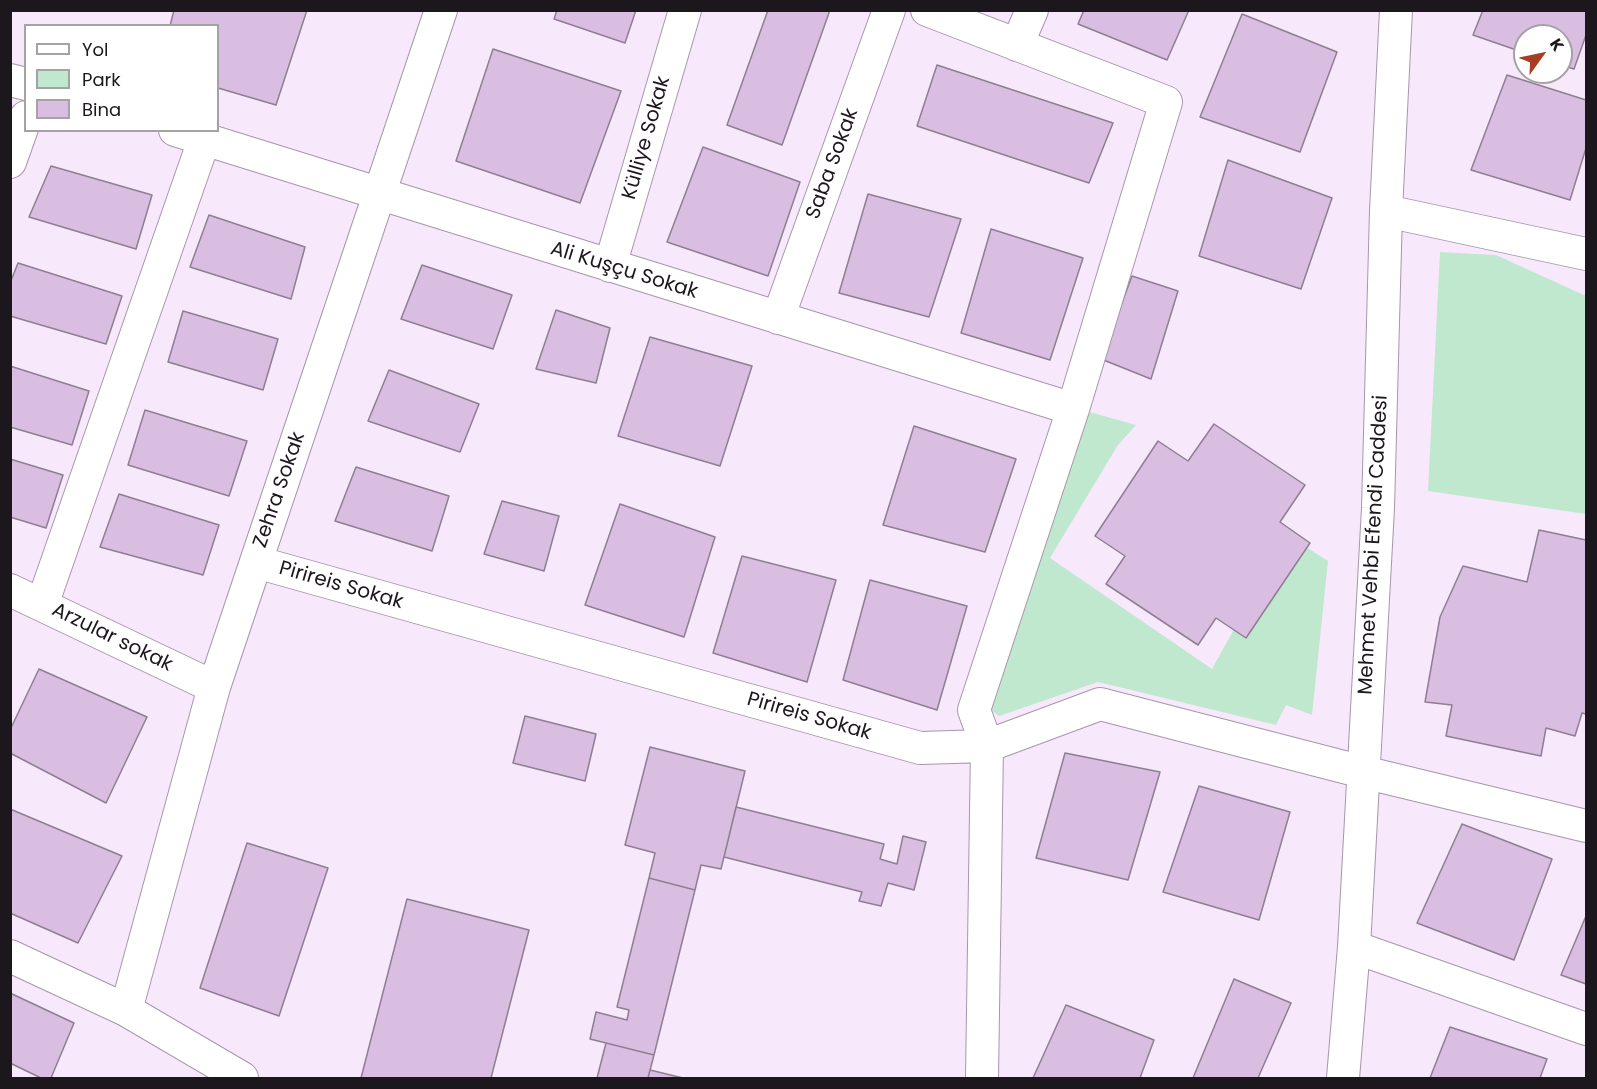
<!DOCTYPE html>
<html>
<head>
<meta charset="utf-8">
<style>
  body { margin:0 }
  #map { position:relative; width:1597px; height:1089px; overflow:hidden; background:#f8e8fc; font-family:Poppins,sans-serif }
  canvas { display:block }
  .frame { position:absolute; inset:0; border:12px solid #1c161d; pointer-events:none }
  .legend { position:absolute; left:24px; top:24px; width:195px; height:108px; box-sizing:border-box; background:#fff; border:2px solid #a4a2a5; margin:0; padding:8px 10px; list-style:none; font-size:18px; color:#1c161d }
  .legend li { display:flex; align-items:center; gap:12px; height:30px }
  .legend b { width:30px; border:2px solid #a4a2a5 }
  .north { position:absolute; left:1513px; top:24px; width:60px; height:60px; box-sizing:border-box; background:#fff; border:2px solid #a4a2a5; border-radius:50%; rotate:57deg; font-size:16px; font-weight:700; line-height:24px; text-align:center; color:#1c161d }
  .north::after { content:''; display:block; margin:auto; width:21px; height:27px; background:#a73e23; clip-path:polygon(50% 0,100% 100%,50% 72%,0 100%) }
</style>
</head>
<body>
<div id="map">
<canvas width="1597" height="1089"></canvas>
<div class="frame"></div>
<ul class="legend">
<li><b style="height:8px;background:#fff"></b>Yol</li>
<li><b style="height:16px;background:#c0e8cf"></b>Park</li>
<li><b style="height:16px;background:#dabee2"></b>Bina</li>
</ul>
<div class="north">K</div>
</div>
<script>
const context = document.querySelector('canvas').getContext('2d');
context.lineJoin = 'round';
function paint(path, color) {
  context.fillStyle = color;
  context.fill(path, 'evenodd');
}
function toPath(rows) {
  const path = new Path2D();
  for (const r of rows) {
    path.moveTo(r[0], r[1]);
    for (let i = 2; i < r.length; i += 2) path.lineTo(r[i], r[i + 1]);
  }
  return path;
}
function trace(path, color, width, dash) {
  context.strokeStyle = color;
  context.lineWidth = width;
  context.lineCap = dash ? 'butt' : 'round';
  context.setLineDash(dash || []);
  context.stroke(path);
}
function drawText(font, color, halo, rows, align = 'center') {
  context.font = font + ' Poppins,sans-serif';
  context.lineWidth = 4.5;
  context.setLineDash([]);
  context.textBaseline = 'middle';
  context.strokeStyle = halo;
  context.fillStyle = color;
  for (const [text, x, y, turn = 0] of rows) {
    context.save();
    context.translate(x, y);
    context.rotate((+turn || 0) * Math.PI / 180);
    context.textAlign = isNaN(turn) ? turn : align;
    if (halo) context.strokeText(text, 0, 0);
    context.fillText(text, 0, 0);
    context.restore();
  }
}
const green = toPath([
  [1440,252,1496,255,1586,296,1586,514,1428,491],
  [1086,411,1136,425,1118,445,1050,558,1212,669,1238,622,1295,540,1328,561,1312,715,1286,705,1276,725,1098,682,999,716,988,708]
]);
const building = toPath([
  [174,10,307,10,276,105,218,88,218,26,170,26,174,10],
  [557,10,636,10,625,43,554,19,557,10],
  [768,10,830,10,782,145,727,125,768,10],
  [1084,10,1189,10,1167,60,1078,24,1084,10],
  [1483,10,1586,10,1586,35,1574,69,1561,65,1561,36,1525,36,1525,53,1473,35,1483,10],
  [1242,14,1337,52,1300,152,1200,117,1242,14],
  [493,49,621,91,580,203,456,161,493,49],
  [937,65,1113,123,1089,183,917,126,937,65],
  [1507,75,1586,100,1586,148,1570,200,1471,170,1507,75],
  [703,147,800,182,768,276,667,242,703,147],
  [1228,160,1332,198,1301,289,1199,256,1228,160],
  [51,166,152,195,136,249,29,217,51,166],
  [868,194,961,219,929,317,839,293,868,194],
  [209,215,305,247,291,299,190,267,209,215],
  [991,229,1083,258,1050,360,961,333,991,229],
  [18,263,122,296,106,344,10,316,10,283,18,263],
  [422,265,512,295,493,349,401,319,422,265],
  [1132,276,1178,291,1151,379,1101,359,1132,276],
  [556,310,610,328,596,383,536,369,556,310],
  [183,311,278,339,263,390,168,362,183,311],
  [650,337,752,366,720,466,618,436,650,337],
  [10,366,89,391,72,445,10,427,10,366],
  [389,370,479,404,460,452,368,421,389,370],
  [145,410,247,441,229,496,128,465,145,410],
  [1214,424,1305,485,1280,522,1310,543,1246,638,1216,618,1198,645,1106,584,1125,556,1095,536,1158,441,1188,461,1214,424],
  [914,426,1016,459,985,552,883,525,914,426],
  [10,459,63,475,46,528,10,517,10,459],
  [356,467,449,496,432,551,335,521,356,467],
  [119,494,219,525,203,575,100,547,119,494],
  [502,501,559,516,544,571,484,554,502,501],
  [620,504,715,537,684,637,585,605,620,504],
  [1539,530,1586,540,1586,714,1582,713,1575,736,1546,728,1541,756,1446,736,1452,705,1425,702,1440,617,1463,566,1527,582,1539,530],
  [742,556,836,580,807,682,713,653,742,556],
  [870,580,967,606,937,710,843,680,870,580],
  [39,669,147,717,106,803,10,753,10,730,39,669],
  [525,716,596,734,585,781,513,763,525,716],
  [650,747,745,771,721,869,701,865,695,890,649,878,655,853,625,845,650,747],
  [1065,753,1160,772,1128,880,1036,858,1065,753],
  [1199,786,1290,812,1259,920,1163,892,1199,786],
  [736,807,884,844,880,859,897,864,903,836,926,842,914,890,888,883,881,906,859,901,862,892,724,857,736,807],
  [10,809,122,856,78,943,10,913,10,809],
  [1462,824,1552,859,1514,960,1417,923,1462,824],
  [247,843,328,868,279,1016,200,988,247,843],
  [649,878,695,890,654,1055,590,1039,596,1012,627,1020,629,1010,617,1007,649,878],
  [407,899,529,930,491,1078,361,1078,407,899],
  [1586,916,1586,984,1561,975,1586,916],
  [1234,979,1291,1003,1258,1078,1193,1078,1234,979],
  [10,993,74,1023,51,1078,41,1078,10,1063,10,993],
  [1066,1005,1154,1040,1140,1078,1033,1078,1066,1005],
  [1450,1027,1547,1059,1540,1078,1430,1078,1450,1027],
  [606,1043,654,1055,648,1078,597,1078,606,1043],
  [650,1070,683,1078,648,1078,650,1070]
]);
const minor = toPath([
  [927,10,1166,102,1073,409,974,710,987,746,982,1078],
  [1017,45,1032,10],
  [10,80,26,84],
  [175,130,1073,409],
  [10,162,26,117],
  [1386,211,1586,254],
  [610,266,685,10],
  [778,318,889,10],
  [256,562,920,748,987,746,1100,704,1363,772,1586,826],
  [10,590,214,687],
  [42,605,204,140],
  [1354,947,1586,1029],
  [10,956,126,1010],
  [242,1078,126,1010,214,687,441,10],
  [1343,1078,1354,947,1378,508,1386,211,1396,10]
]);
const streetNames = [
  ["Külliye Sokak",647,138,-74],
  ["Saba Sokak",833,164,-70],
  ["Ali Kuşçu Sokak",624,271,17],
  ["Zehra Sokak",280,490,-71],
  ["Mehmet Vehbi Efendi Caddesi",1374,545,-87],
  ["Pirireis Sokak",341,586,16],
  ["Arzular sokak",112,638,26],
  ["Pirireis Sokak",809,717,16]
];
paint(green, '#c0e8cf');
paint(building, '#dabee2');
trace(building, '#8d7f91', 1.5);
trace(minor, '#a697aa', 34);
trace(minor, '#fff', 32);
drawText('20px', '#1c161d', '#fff', streetNames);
</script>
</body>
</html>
